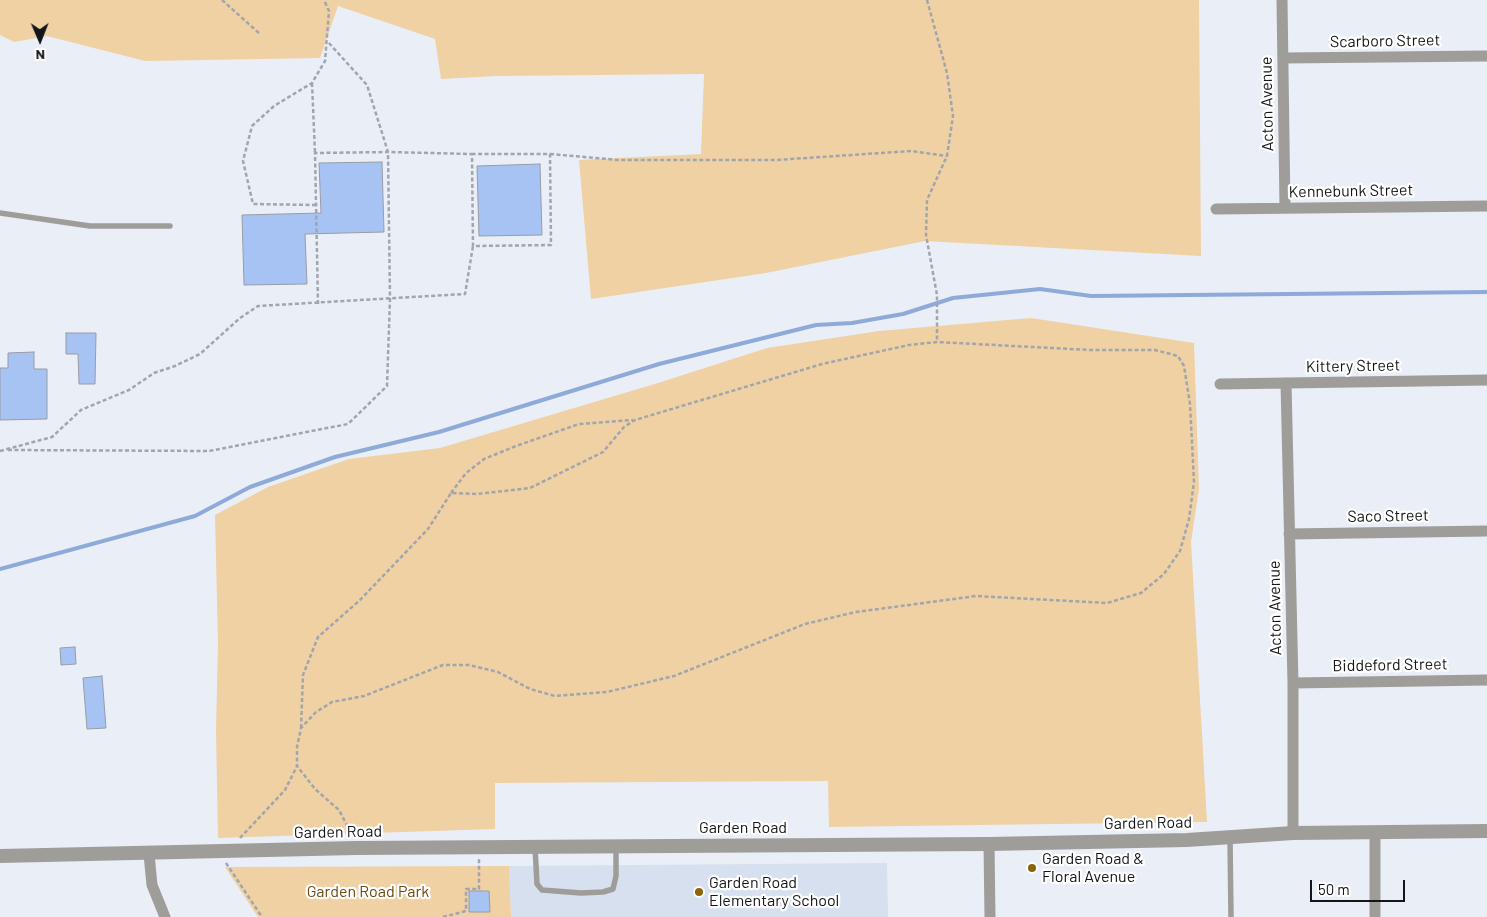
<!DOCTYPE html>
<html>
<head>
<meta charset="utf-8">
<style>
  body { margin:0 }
  #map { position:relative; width:1487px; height:917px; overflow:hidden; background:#eaeef7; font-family:Barlow,sans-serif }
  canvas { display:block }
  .north { position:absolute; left:15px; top:15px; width:50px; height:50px; -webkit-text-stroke:4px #fff; paint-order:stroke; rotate:179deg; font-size:14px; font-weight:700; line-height:20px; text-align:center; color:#131518 }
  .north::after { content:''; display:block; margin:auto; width:18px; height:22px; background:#131518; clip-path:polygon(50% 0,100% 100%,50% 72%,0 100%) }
  .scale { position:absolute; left:1310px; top:880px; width:95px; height:22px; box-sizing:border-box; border:2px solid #131518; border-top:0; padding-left:6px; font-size:15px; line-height:18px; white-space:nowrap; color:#131518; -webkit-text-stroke:4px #fff; paint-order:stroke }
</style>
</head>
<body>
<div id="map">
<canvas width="1487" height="917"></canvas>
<div class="north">N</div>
<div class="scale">50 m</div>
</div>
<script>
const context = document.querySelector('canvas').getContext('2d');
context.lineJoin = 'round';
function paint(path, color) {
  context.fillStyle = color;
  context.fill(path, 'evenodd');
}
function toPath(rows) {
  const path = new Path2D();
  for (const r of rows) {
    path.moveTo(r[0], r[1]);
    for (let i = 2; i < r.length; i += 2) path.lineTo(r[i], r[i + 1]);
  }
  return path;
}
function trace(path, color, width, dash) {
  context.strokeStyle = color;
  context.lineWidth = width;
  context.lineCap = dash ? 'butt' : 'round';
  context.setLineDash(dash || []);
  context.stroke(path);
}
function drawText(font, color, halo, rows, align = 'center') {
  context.font = font + ' Barlow,sans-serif';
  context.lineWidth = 4.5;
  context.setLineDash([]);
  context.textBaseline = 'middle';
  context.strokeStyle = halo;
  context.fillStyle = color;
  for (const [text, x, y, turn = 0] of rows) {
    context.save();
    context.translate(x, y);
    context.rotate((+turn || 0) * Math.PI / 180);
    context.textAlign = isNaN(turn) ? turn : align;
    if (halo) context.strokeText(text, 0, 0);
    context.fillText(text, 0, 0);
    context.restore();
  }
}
const built = toPath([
  [887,863,888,917,511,917,509,866]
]);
const green = toPath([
  [0,0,1199,0,1201,256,925,241,766,273,591,299,579,160,701,154,704,74,496,76,441,79,435,39,338,6,320,58,145,61,47,36,14,42,0,35],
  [1031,318,1194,343,1199,489,1191,542,1207,822,829,827,828,781,495,783,495,829,218,838,216,731,218,643,215,515,268,487,349,459,440,448,658,383,767,348,879,331],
  [509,866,511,917,258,917,225,867]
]);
const stream = toPath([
  [0,569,195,516,250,487,335,457,439,432,659,364,816,325,852,323,903,314,953,298,1040,289,1091,296,1487,292]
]);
const building = toPath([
  [382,162,384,232,305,234,307,284,244,285,242,215,321,213,319,163,382,162],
  [540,164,542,235,479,236,477,166,540,164],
  [66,333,96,333,95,384,79,384,78,354,66,354,66,333],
  [34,352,34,369,47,369,47,419,0,420,0,368,8,368,8,353,34,352],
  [75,647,76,664,61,665,60,648,75,647],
  [102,676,106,728,87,729,83,678,102,676],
  [469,891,489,891,490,912,469,912,469,891]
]);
const path = toPath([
  [222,0,260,34],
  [927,0,947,73,953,116,947,156,927,200,926,235,937,295,937,342],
  [312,83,315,153],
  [550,154,619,160,776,160,911,151,947,156],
  [316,205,253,204,243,161,252,126,274,106,312,83,325,61,329,11,324,0],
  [318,304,315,153,388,152,472,154,473,246,551,245,550,154,472,154],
  [8,450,209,451,348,424,387,386,390,299,388,152,367,85,328,42],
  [0,451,52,437,81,410,129,390,154,373,175,366,200,354,240,318,258,306,465,294,473,246],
  [451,493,466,473,484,459,516,446,579,424,633,420],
  [301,728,303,675,318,637,360,600,428,529,451,493,477,494,530,488,603,452,624,427,635,420,822,364,909,345,937,342,1090,350,1155,350,1178,356,1184,366,1190,404,1194,482,1189,519,1180,551,1164,574,1141,593,1107,603,976,596,856,612,805,624,674,676,607,692,555,696,530,689,498,672,469,665,443,665,364,696,332,702,316,712,301,728,297,747,297,766,315,789,339,810,352,835],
  [240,838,285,790,297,766],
  [226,863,262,917],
  [443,917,466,911,466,889,479,889,479,859]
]);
const service = toPath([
  [0,213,90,226,170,226],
  [1230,838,1231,917],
  [535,847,537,884,542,890,581,893,603,892,613,889,616,876,616,847]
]);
const minor = toPath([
  [1282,0,1285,208],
  [1283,58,1487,56],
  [1216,209,1487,206],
  [1286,383,1293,683,1293,833],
  [1220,384,1487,380],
  [1289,534,1487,531],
  [1293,683,1487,680],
  [989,844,990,917],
  [149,854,152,885,165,917],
  [1375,917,1375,832]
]);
const tertiary = toPath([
  [0,856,356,848,989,844,1187,840,1293,833,1487,831]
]);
const markers = [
  [1032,868,5,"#8e6409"],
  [699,892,5,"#8e6409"]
];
const streetNames = [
  ["Scarboro Street",1385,41,-1],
  ["Acton Avenue",1267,104,-91],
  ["Kennebunk Street",1351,191,-1],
  ["Kittery Street",1353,366,-1],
  ["Saco Street",1388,516,-1],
  ["Acton Avenue",1275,608,-91],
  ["Biddeford Street",1390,665,-1],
  ["Garden Road",1148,823,-1],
  ["Garden Road",743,828],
  ["Garden Road",338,832,-1]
];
const poiNames = [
  ["Garden Road &",1042,859],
  ["Floral Avenue",1042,877],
  ["Garden Road",709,883],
  ["Elementary School",709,901]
];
const parkNames = [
  ["Garden Road Park",368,892]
];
paint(built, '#d7e0ee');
paint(green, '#efd1a4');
trace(stream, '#8eaad9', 4);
paint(building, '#a7c3f4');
trace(building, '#989ca4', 1);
trace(path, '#a2a5ac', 2.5, [4, 2.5]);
trace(service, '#9f9d9a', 5.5);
trace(minor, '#9f9d9a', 11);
trace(tertiary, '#9f9d9a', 14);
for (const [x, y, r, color] of markers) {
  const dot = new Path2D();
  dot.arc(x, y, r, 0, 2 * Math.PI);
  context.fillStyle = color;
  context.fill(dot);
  trace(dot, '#fff', 2);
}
drawText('16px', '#131518', '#fff', streetNames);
drawText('16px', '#131518', '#fff', poiNames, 'left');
drawText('16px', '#6b4b0d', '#fff', parkNames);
</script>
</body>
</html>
